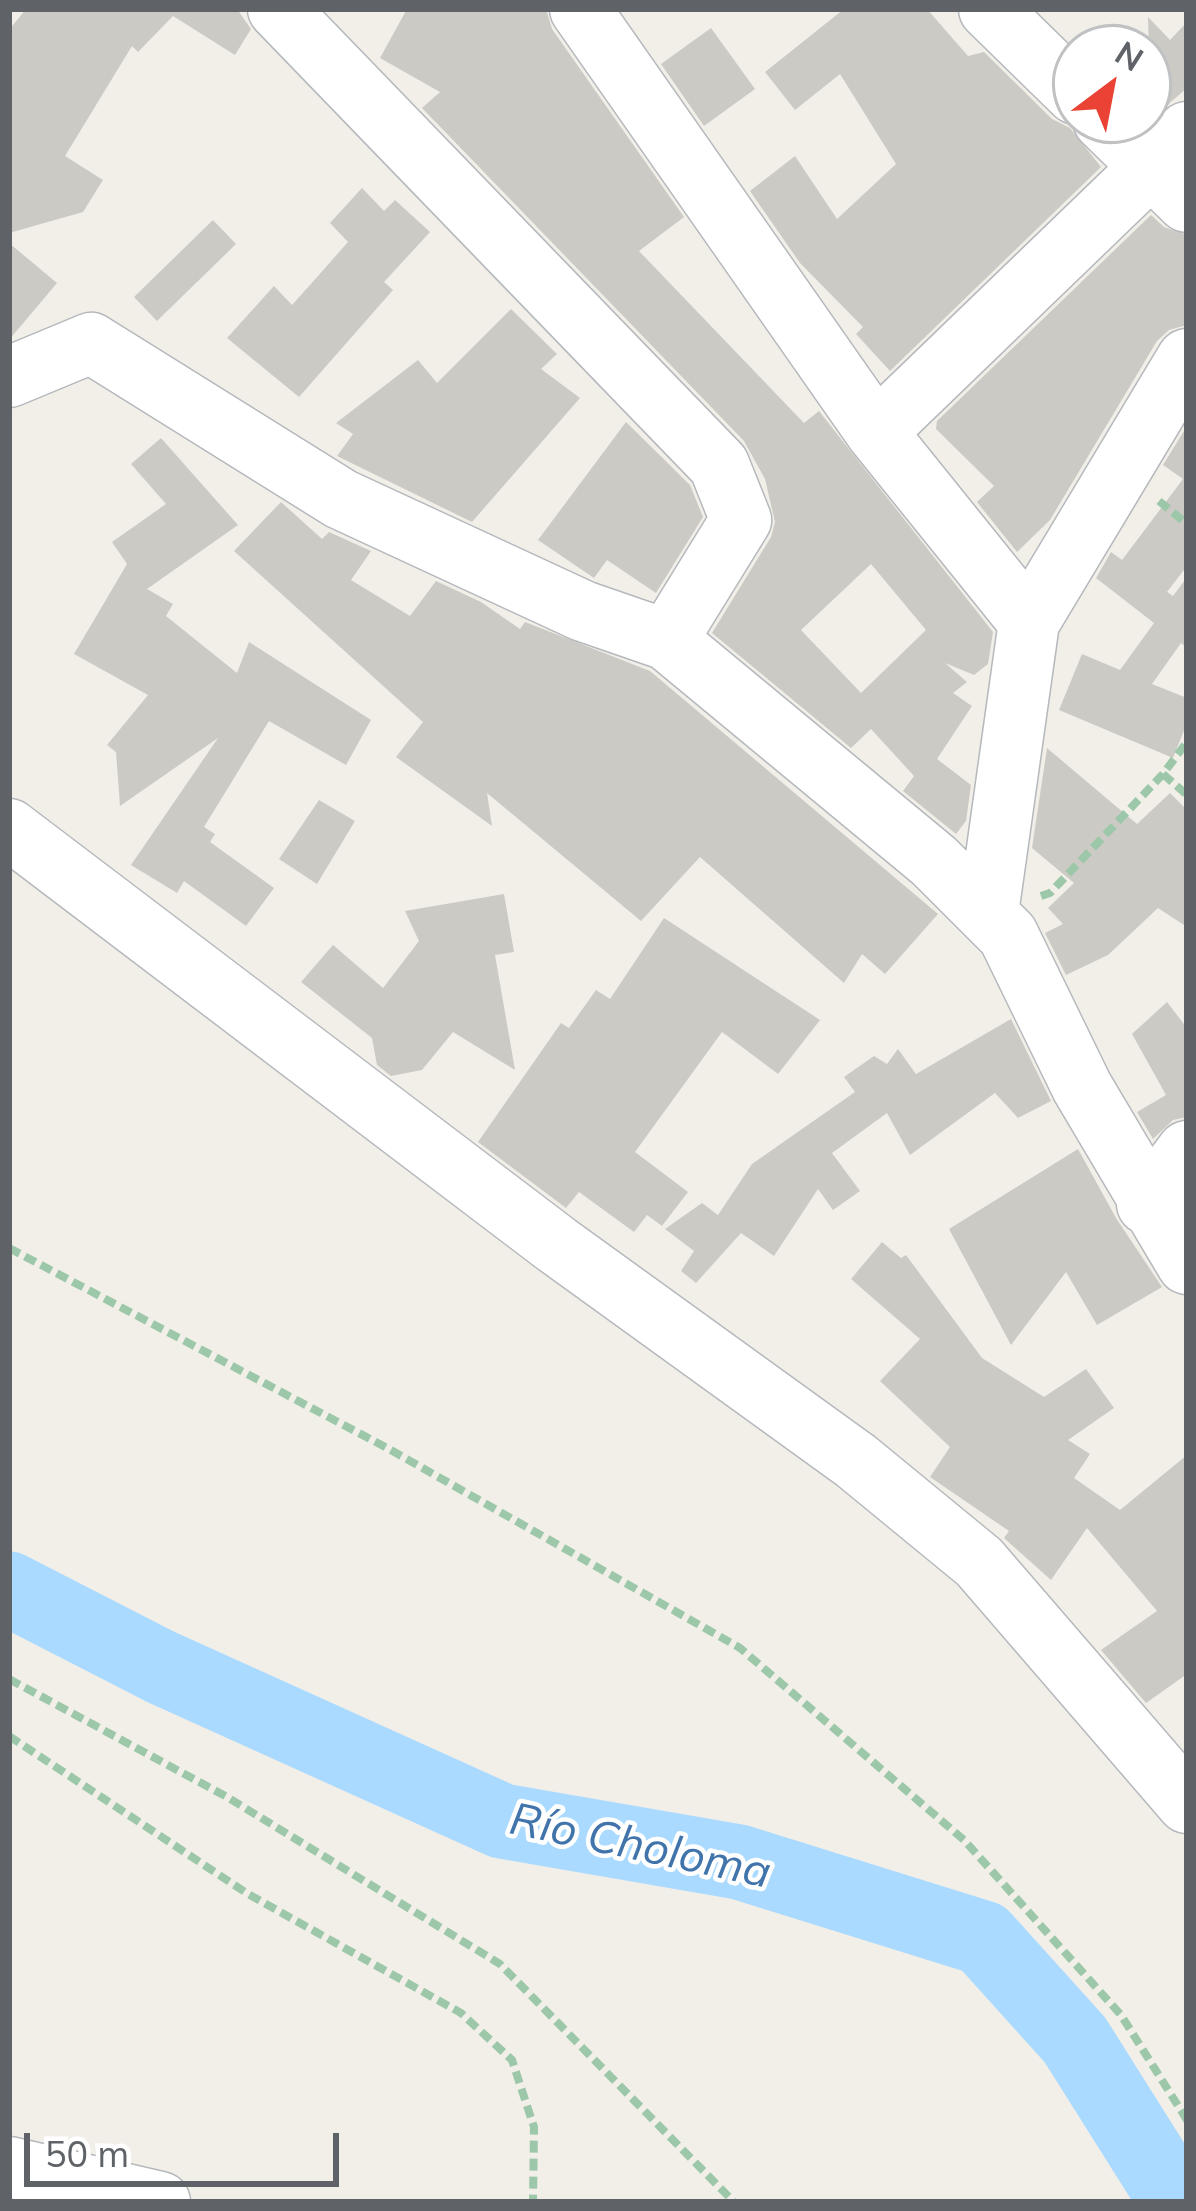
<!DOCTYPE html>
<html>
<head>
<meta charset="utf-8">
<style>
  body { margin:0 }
  #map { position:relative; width:1196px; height:2211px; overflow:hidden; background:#f1efe8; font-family:Mulish,sans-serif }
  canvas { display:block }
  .frame { position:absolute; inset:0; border:12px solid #5f6368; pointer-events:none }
  .north { position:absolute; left:1052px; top:24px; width:120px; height:120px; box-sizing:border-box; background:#fff; border:3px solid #bfc1c3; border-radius:50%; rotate:32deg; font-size:33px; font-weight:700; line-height:48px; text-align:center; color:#5f6368 }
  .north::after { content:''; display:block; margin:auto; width:42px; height:54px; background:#ea4335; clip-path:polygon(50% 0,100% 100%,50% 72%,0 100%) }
  .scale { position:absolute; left:24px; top:2133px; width:315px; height:54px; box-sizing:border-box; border:6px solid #5f6368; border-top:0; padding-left:15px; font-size:36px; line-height:42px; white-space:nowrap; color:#5f6368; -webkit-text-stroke:9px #fff; paint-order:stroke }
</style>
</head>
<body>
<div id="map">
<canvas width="1196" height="2211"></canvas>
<div class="frame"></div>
<div class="north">N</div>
<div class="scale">50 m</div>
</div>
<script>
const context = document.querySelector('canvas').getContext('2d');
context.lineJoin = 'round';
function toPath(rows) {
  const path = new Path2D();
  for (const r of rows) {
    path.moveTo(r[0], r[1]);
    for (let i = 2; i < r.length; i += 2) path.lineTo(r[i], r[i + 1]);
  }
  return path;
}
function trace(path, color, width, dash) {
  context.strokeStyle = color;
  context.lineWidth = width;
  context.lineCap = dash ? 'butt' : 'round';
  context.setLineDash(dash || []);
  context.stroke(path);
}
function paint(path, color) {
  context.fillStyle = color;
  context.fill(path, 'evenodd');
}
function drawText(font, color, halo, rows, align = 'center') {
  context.font = font + ' Mulish,sans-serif';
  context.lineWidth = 9;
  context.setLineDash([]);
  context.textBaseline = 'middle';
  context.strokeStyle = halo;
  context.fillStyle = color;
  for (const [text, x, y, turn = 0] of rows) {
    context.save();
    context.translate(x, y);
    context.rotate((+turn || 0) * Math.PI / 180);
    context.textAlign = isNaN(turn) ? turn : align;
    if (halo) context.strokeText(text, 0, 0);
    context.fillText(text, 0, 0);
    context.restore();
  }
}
const river = toPath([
  [9,1589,161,1667,502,1821,739,1862,983,1938,1075,2040,1177,2202]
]);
const building = toPath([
  [26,9,237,9,251,29,235,55,173,16,138,52,132,46,65,156,103,180,83,212,9,233,9,30],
  [407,9,546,9,552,29,684,217,639,251,804,423,819,411,993,632,988,664,974,675,945,663,967,682,953,693,972,706,937,759,971,785,966,821,956,834,903,791,914,776,871,729,851,748,712,633,771,537,775,522,765,479,744,441,422,108,440,92,380,58],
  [871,564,926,630,861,693,801,630],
  [844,9,927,9,968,56,984,52,1052,119,1070,128,1101,167,890,371,856,334,863,327,800,263,750,191,795,156,837,219,896,164,840,74,795,110,765,72],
  [1148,17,1170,40,1187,22,1187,88,1151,119],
  [711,28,755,89,704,126,661,64],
  [362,188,384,211,395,200,430,232,384,282,393,290,299,397,227,338,274,286,292,305,318,276,348,242,330,223],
  [1151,215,1164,227,1187,235,1187,325,1169,330,1157,341,1050,520,1017,552,977,502,994,486,936,429,937,421],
  [213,220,236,244,157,321,134,297],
  [9,243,57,283,9,340],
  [511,309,557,354,541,369,580,398,472,522,337,456,353,434,336,423,418,360,437,383],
  [626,422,690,485,703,517,656,593,607,560,594,578,538,540],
  [1187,426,1187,566,1167,592,1173,596,1187,577,1187,648,1181,643,1152,684,1187,698,1187,723,1173,758,1059,710,1082,654,1120,670,1154,623,1096,578,1111,552,1122,560,1183,479,1163,465],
  [161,438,238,525,147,589,173,604,166,616,237,673,249,642,371,720,346,765,269,721,204,827,215,834,210,842,274,888,246,926,184,881,177,893,131,865,218,738,120,806,116,752,107,745,148,695,74,654,127,564,112,542,166,504,131,464],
  [281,502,322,539,329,532,371,551,351,580,410,616,436,581,481,602,520,629,525,622,650,671,938,914,885,974,862,954,844,983,700,857,641,921,487,793,492,826,396,757,423,722,234,551],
  [1047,748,1137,824,1170,793,1187,810,1187,927,1158,908,1108,955,1066,975,1045,933,1063,924,1048,908,1074,883,1032,848],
  [319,800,355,821,317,884,279,859],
  [504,894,514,952,495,955,515,1070,453,1032,422,1070,391,1076,377,1065,372,1038,301,982,333,945,383,988,419,941,405,911],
  [664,918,820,1020,778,1074,722,1032,635,1152,688,1192,662,1226,647,1215,634,1232,579,1192,566,1208,478,1142,561,1023,569,1028,596,990,610,999],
  [1167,1002,1187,1028,1187,1117,1173,1120,1153,1139,1137,1112,1166,1095,1132,1034],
  [1011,1019,1051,1101,1018,1118,995,1093,910,1155,887,1113,832,1153,860,1191,833,1210,818,1189,774,1256,741,1233,696,1283,681,1271,694,1251,665,1229,702,1203,718,1215,752,1164,855,1092,844,1077,874,1056,887,1064,898,1049,916,1074],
  [1078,1149,1116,1218,1162,1287,1097,1325,1066,1272,1011,1345,949,1229],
  [882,1242,901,1258,906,1255,982,1358,1044,1397,1086,1369,1114,1408,1068,1440,1090,1454,1074,1478,1120,1510,1187,1455,1187,1674,1146,1703,1101,1650,1157,1611,1087,1528,1051,1580,1004,1538,1009,1531,930,1477,950,1447,880,1381,920,1339,851,1279]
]);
const path = toPath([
  [1159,501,1187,524],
  [1163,774,1187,795],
  [1041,896,1050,893,1163,774,1187,742],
  [9,1248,389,1449,740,1648,964,1840,1121,2015,1187,2120],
  [9,1679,227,1797,500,1964,734,2202],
  [9,1736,248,1894,461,2013,512,2060,534,2127,533,2202]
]);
const minor = toPath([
  [278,9,719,465,741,520,667,640],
  [580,9,876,432,1029,622],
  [989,9,1076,94],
  [1103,120,1187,202],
  [9,377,91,343,341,499,583,611,667,640,934,861,1008,935,1082,1087,1187,1264],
  [876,432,1187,132],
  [9,829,557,1245,856,1461,979,1562,1187,1803],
  [988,913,1029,622,1187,359],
  [1147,1204,1187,1151],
  [9,2167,160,2202]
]);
const waterNames = [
  ["Río Choloma",640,1847,12]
];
trace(river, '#aadaff', 75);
paint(building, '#cccac5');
trace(minor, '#b5b8bc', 63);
trace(path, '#9cc7a9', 8, [12, 6]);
trace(minor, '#fff', 60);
drawText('italic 45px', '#4174aa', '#fff', waterNames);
</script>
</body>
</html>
